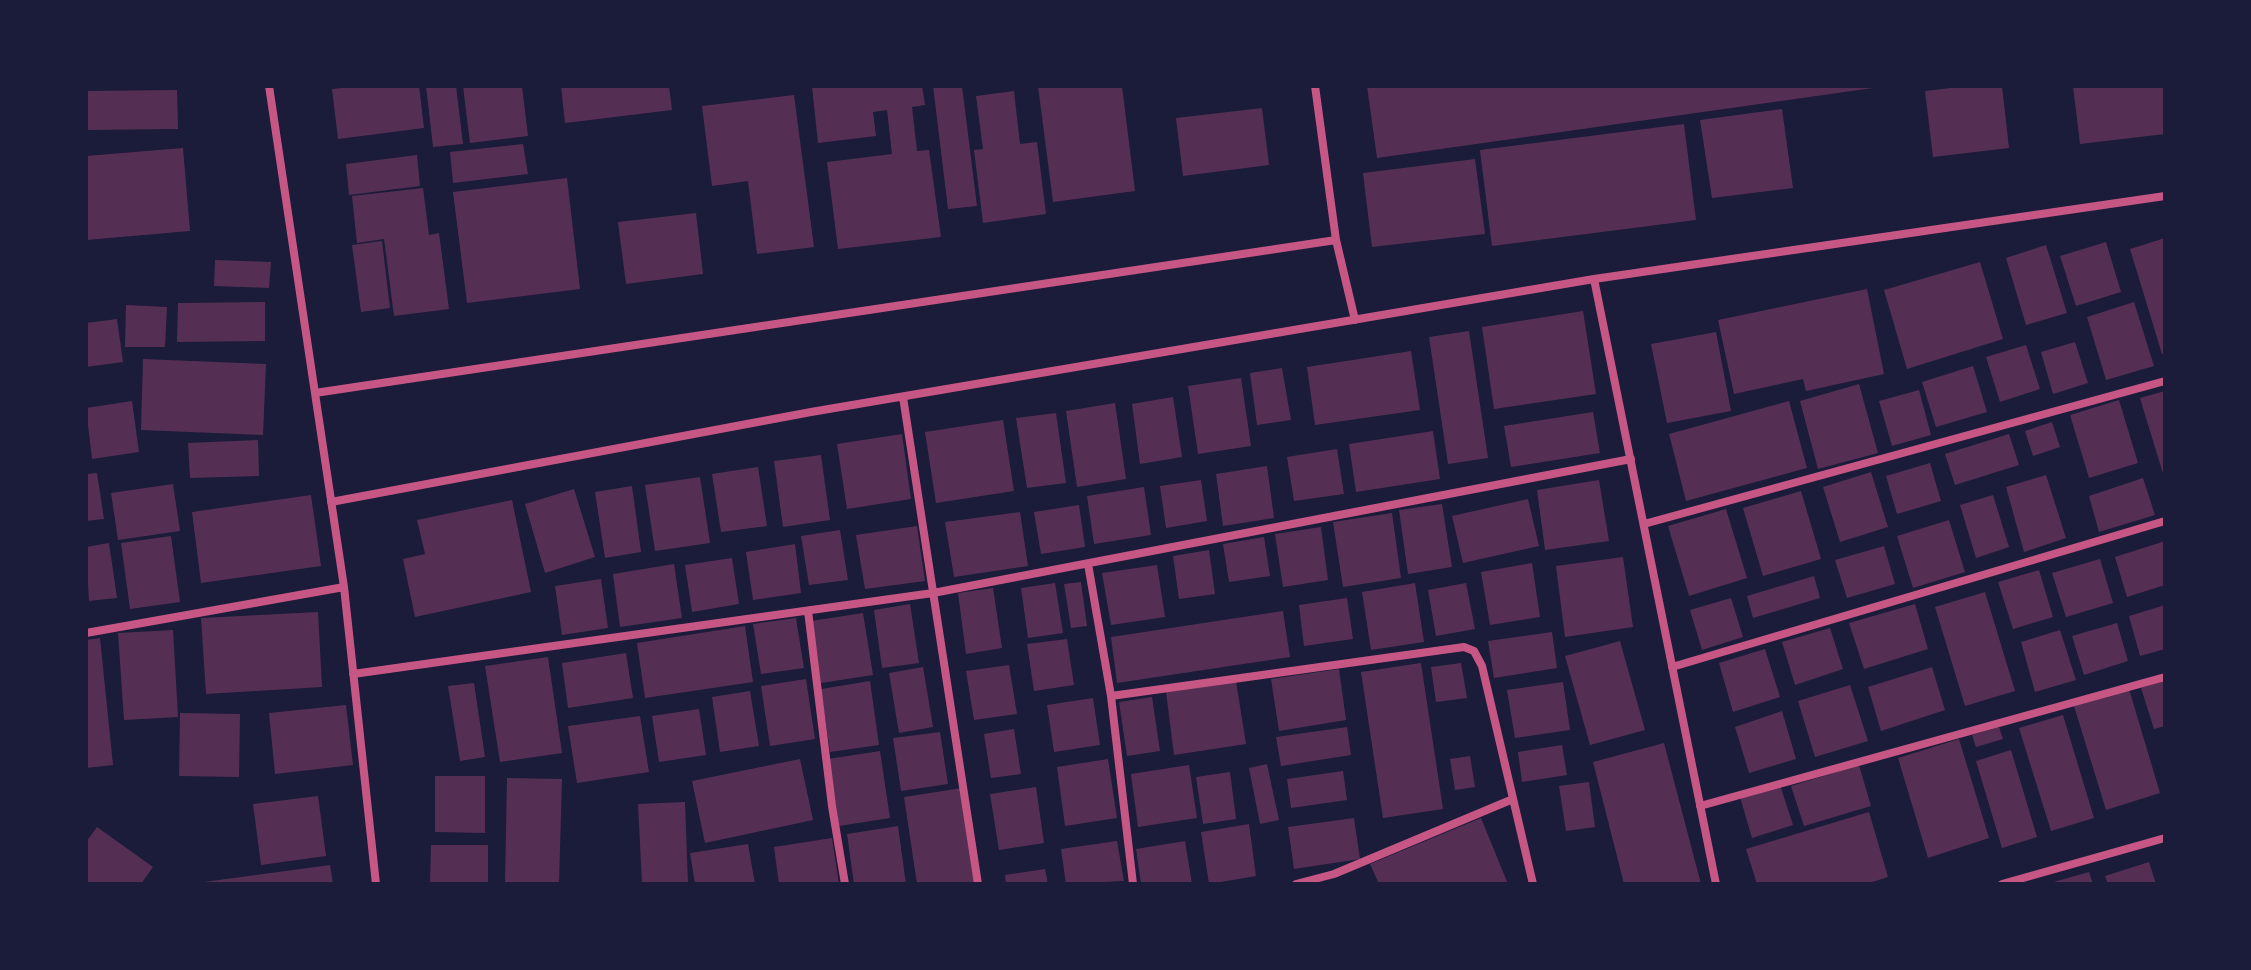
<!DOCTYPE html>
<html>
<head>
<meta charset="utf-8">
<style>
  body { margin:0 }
  #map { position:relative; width:2251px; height:970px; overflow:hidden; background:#1b1b3a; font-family:Karla,sans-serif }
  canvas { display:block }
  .frame { position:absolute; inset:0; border:88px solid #1b1b3a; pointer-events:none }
</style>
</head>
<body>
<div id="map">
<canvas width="2251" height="970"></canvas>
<div class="frame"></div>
</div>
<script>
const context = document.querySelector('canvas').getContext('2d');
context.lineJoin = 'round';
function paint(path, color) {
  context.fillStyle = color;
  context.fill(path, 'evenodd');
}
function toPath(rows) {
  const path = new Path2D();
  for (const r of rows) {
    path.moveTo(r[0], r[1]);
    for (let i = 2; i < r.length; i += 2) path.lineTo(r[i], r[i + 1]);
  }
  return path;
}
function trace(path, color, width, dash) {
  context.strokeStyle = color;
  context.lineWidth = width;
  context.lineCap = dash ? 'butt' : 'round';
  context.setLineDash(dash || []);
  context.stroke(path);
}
const building = toPath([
  [359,86,419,86,424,128,338,139,332,89],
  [426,86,456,86,463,144,433,147],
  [463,86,522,86,528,136,470,143],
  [561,86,669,86,672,110,565,123],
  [823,86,922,86,925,105,912,107,917,151,929,150,941,237,838,249,827,162,892,154,887,110,873,112,876,136,818,143,812,87],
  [933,86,962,86,977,206,948,209],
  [1038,86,1122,86,1135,191,1053,202],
  [1367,86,1872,86,1873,88,1377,158],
  [1968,86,2002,86,2009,148,1933,157,1925,91],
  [2073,86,2165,86,2165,134,2080,144],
  [177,90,178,129,86,130,86,91],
  [1014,91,1020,144,1037,142,1046,214,983,223,974,150,983,149,976,96],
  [794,95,814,247,757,254,748,181,712,186,702,106],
  [1262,108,1269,165,1183,176,1176,118],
  [1782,109,1793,188,1712,198,1700,120],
  [1684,124,1696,220,1492,246,1480,150],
  [523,144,528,174,453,183,450,152],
  [183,148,190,231,86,240,86,156],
  [417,155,420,186,349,195,346,164],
  [1475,159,1485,234,1372,247,1363,173],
  [567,178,580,289,467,303,453,192],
  [423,188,429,235,439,233,449,309,394,316,384,239,357,243,352,196],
  [696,213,703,274,626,284,618,222],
  [2165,238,2165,353,2162,354,2130,249],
  [382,241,390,308,361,312,352,245],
  [2106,242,2121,292,2076,306,2060,256],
  [2046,245,2067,313,2026,325,2006,258],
  [215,260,271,262,269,288,214,286],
  [1980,262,2003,339,1907,369,1884,290],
  [1867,289,1884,374,1806,391,1803,379,1734,394,1718,320],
  [265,302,265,341,177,342,178,303],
  [2134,302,2154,366,2106,380,2087,317],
  [126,305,167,307,165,347,125,347],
  [1583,311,1596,394,1494,409,1482,327],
  [117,319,123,362,86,367,86,323],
  [1469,331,1488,458,1448,464,1429,337],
  [1716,332,1731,411,1667,423,1651,344],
  [2075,342,2088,383,2053,394,2041,352],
  [2026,345,2040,389,2000,402,1986,357],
  [1411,351,1420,410,1315,425,1307,367],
  [143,359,266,364,263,435,141,430],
  [1973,366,1987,412,1936,427,1922,382],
  [1282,368,1291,420,1257,425,1250,373],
  [1241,378,1251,446,1198,454,1188,386],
  [1859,384,1878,453,1818,469,1800,401],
  [1919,390,1931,435,1892,446,1879,401],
  [2165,391,2165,477,2164,477,2140,398],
  [1173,397,1182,457,1140,464,1132,404],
  [2119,400,2138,463,2089,478,2070,415],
  [132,401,139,452,92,459,86,408],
  [1789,401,1807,468,1686,501,1669,434],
  [1115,403,1126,479,1077,487,1066,411],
  [1593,412,1600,453,1511,467,1504,426],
  [1056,413,1066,483,1027,488,1016,418],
  [1003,420,1014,491,936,503,925,432],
  [2052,422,2060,447,2033,456,2025,431],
  [1433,431,1440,479,1356,492,1349,444],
  [902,434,911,499,847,509,837,444],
  [2009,434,2019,465,1955,485,1945,454],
  [258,440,259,476,190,478,188,443],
  [1337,449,1344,494,1294,501,1287,457],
  [821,455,830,520,783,527,774,461],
  [1930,463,1941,501,1897,514,1886,476],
  [1267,466,1274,518,1223,526,1216,474],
  [758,467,767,526,721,532,712,474],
  [1871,472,1888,527,1840,542,1823,487],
  [97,473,104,519,86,521,86,474],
  [2046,475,2066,538,2024,552,2006,487],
  [700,477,710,543,655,551,645,485],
  [2143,478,2155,515,2099,532,2089,496],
  [1201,480,1207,521,1166,528,1160,486],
  [1599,480,1609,541,1545,550,1537,490],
  [173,484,180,531,118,540,111,493],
  [632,486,641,552,605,558,595,492],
  [1144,487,1151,535,1094,544,1087,496],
  [574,489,595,557,545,573,525,504],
  [1801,491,1821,559,1763,576,1743,508],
  [311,495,321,566,201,583,192,512],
  [1993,495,2009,547,1976,558,1960,505],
  [1528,499,1539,546,1463,563,1452,516],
  [512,500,531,592,415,617,403,559,425,554,417,520],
  [1442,504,1452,567,1408,574,1399,510],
  [1079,505,1085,547,1041,554,1034,512],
  [1726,509,1747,578,1689,596,1668,526],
  [1020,512,1028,566,954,577,945,522],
  [1392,513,1401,578,1343,587,1333,522],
  [1949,520,1965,572,1913,588,1897,536],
  [917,526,925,581,865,589,856,535],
  [1321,527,1328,580,1283,587,1275,534],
  [840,530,848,580,809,585,801,536],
  [171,536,180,602,130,609,121,543],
  [1264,537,1270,576,1229,582,1223,544],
  [2165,541,2165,585,2127,597,2115,557],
  [109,543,117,598,89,601,86,547],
  [795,544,801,593,753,600,746,552],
  [1884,546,1895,584,1847,598,1835,560],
  [1209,550,1215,594,1179,599,1173,556],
  [1623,557,1633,627,1565,637,1556,566],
  [732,558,739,604,692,612,685,565],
  [2100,559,2113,603,2066,617,2052,573],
  [1532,563,1540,617,1490,625,1481,572],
  [674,564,682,618,620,627,613,574],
  [1157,565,1165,617,1111,625,1102,573],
  [2039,570,2053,617,2013,629,1998,582],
  [1814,576,1820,598,1753,618,1747,596],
  [601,579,608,628,562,635,555,586],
  [1081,582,1087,626,1071,628,1064,584],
  [1055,583,1063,633,1028,638,1021,588],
  [1415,583,1424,642,1371,650,1362,592],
  [1466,583,1475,629,1436,636,1428,590],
  [993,588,1002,648,966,654,958,593],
  [1985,592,2015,691,1965,706,1935,607],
  [1347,598,1353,639,1304,646,1299,605],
  [1731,598,1743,637,1702,650,1690,610],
  [910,604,919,663,882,668,874,610],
  [1915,604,1928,649,1864,669,1849,623],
  [2165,605,2165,649,2140,656,2129,616],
  [1283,611,1290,657,1117,683,1111,637],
  [318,612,322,687,206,694,201,618],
  [863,613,873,675,821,683,811,621],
  [796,618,804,668,761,674,753,624],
  [2117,623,2128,661,2084,675,2072,636],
  [745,626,753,682,645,698,637,643],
  [1830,628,1843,669,1795,685,1782,642],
  [173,630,178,717,124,720,118,633],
  [2060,630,2076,680,2035,692,2021,642],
  [1552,632,1557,668,1494,678,1488,641],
  [100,638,113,765,86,768,86,640],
  [1067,639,1074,685,1034,691,1027,644],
  [1620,641,1645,730,1590,745,1565,656],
  [1765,649,1780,697,1733,712,1719,663],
  [626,653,633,698,568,708,562,663],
  [548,657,562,753,500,762,485,666],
  [1421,663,1443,809,1383,818,1361,672],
  [1461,663,1467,698,1436,702,1431,667],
  [1009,665,1017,714,974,720,966,671],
  [923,667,933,727,899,733,889,673],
  [1932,667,1945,710,1881,731,1868,687],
  [1339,669,1346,720,1279,731,1271,679],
  [806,679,815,739,770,746,761,686],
  [2165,680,2165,726,2154,729,2141,688],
  [870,681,879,745,830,752,821,689],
  [1236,681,1246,744,1174,755,1166,692],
  [1563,682,1570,730,1515,738,1507,690],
  [474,683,485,757,460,761,448,686],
  [1850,685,1868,741,1815,757,1798,701],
  [2129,689,2160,793,2106,810,2074,706],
  [750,691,759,746,720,752,712,697],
  [1152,697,1160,751,1127,756,1119,702],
  [1093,698,1100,745,1054,752,1047,705],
  [346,705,353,765,275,774,269,713],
  [699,709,706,755,659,762,652,716],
  [1782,711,1796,759,1749,773,1735,727],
  [180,713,240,714,239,777,179,776],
  [2063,715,2094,818,2051,831,2019,728],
  [640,716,649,772,577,783,568,726],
  [1347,727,1351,755,1281,766,1276,737],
  [1999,727,2003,739,1976,747,1972,735],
  [1014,729,1021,774,991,778,984,734],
  [940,732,948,784,901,791,893,738],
  [1959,739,1989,838,1928,858,1898,758],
  [1664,743,1701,884,1624,884,1593,762],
  [1562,745,1567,775,1522,782,1518,752],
  [2011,750,2037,837,2002,848,1976,761],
  [880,751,890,818,839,826,828,759],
  [1470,756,1475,787,1455,790,1450,759],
  [800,759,813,820,705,843,692,781],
  [1108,759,1117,818,1065,826,1057,767],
  [1267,764,1279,820,1260,824,1249,768],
  [1189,765,1197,818,1138,827,1131,774],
  [1859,765,1871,806,1804,826,1791,786],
  [1343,771,1347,800,1291,808,1287,779],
  [1230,772,1236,819,1203,824,1196,777],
  [435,776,485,776,485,833,435,832],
  [507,778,562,779,559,884,505,884],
  [1589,782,1595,827,1566,831,1559,786],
  [1780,785,1793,825,1752,838,1740,797],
  [1036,787,1044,843,999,850,990,794],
  [962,788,977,884,917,884,904,797],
  [318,796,326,856,261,865,253,804],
  [685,802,688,884,642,884,638,804],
  [1869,812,1888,877,1866,884,1757,884,1746,849],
  [1354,818,1360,859,1294,869,1288,827],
  [1481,818,1508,884,1379,884,1370,864],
  [1249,824,1256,876,1209,884,1201,832],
  [898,826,906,884,854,884,847,834],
  [97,827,153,867,141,884,86,884,86,842],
  [832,838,839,884,779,884,774,847],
  [1117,841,1124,881,1066,884,1061,849],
  [1185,841,1192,884,1141,884,1136,849],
  [748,844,755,884,695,884,690,853],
  [431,845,488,845,488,884,430,884],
  [2149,862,2156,884,2108,884,2105,876],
  [330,865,333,884,204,884,204,882],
  [1045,869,1048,884,1006,884,1005,875],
  [2089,872,2093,884,2051,884,2050,883]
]);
const minor = toPath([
  [269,86,344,587,376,884],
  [1315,86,1336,240,1355,320],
  [1594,279,1716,884],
  [315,393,1336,240],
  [903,397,978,884],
  [331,502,811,412,1594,279,2165,196],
  [1644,524,2165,381],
  [1088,564,1111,696,1133,884],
  [808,611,832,806,845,884],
  [86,633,344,587],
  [1672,667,2165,521],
  [353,674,933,593,1631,459],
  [1111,696,1464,647,1474,651,1482,666,1533,884],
  [1700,806,2165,677],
  [1296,884,1334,874,1513,799],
  [2002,884,2165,838]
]);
paint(building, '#542f53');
trace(minor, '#c65784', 8);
</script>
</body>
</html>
